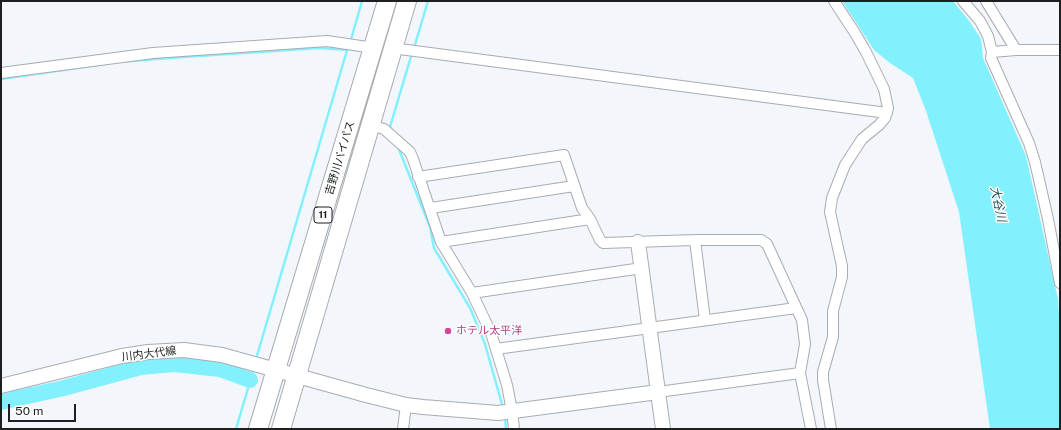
<!DOCTYPE html>
<html>
<head>
<meta charset="utf-8">
<style>
  body { margin:0 }
  #map { position:relative; width:1061px; height:430px; overflow:hidden; background:#f3f7fc; font-family:"Public Sans",sans-serif }
  canvas { display:block }
  .frame { position:absolute; inset:0; border:2px solid #1d1f21; pointer-events:none }
  .scale { position:absolute; left:8px; top:404px; width:68px; height:18px; box-sizing:border-box; border:2px solid #1d1f21; border-top:0; padding-left:5px; font-size:12px; line-height:14px; white-space:nowrap; color:#1d1f21; -webkit-text-stroke:3px #fff; paint-order:stroke }
</style>
</head>
<body>
<div id="map">
<canvas width="1061" height="430"></canvas>
<div class="frame"></div>
<div class="scale">50 m</div>
</div>
<script>
const context = document.querySelector('canvas').getContext('2d');
context.lineJoin = 'round';
function paint(path, color) {
  context.fillStyle = color;
  context.fill(path, 'evenodd');
}
function toPath(rows) {
  const path = new Path2D();
  for (const r of rows) {
    path.moveTo(r[0], r[1]);
    for (let i = 2; i < r.length; i += 2) path.lineTo(r[i], r[i + 1]);
  }
  return path;
}
function trace(path, color, width, dash) {
  context.strokeStyle = color;
  context.lineWidth = width;
  context.lineCap = dash ? 'butt' : 'round';
  context.setLineDash(dash || []);
  context.stroke(path);
}
function drawText(font, color, halo, rows, align = 'center') {
  context.font = font + ' "Public Sans","Noto Sans JP",sans-serif';
  context.lineWidth = 3;
  context.setLineDash([]);
  context.textBaseline = 'middle';
  context.strokeStyle = halo;
  context.fillStyle = color;
  for (const [text, x, y, turn = 0] of rows) {
    context.save();
    context.translate(x, y);
    context.rotate((+turn || 0) * Math.PI / 180);
    context.textAlign = isNaN(turn) ? turn : align;
    if (halo) context.strokeText(text, 0, 0);
    context.fillText(text, 0, 0);
    context.restore();
  }
}
const water = toPath([
  [842,1,953,1,970,22,981,39,983,58,1026,156,1058,299,1060,333,1060,429,990,429,959,212,926,111,913,78,890,63,874,50]
]);
const stream = toPath([
  [350,43,362,1],
  [414,48,428,1],
  [118,62,183,57,320,48,348,50],
  [1,79,105,64],
  [392,131,390,127,412,53],
  [398,147,430,227,434,248,470,308,485,344,503,408],
  [256,359,348,47],
  [505,417,506,429],
  [236,429,254,368]
]);
const river = toPath([
  [1,402,64,388,141,367,174,364,220,369,250,380]
]);
const street = toPath([
  [963,1,980,21,988,36,992,52,991,58,1029,143,1035,162,1048,219,1060,283],
  [986,1,1016,50,992,52],
  [392,48,887,113],
  [1016,50,1060,50],
  [1,73,153,53,327,41,374,48],
  [370,125,384,129,410,152,413,159,441,242,472,293,491,333,507,385,512,411,514,429],
  [418,177,564,155,582,208,590,219],
  [431,208,574,186],
  [695,240,705,320],
  [441,242,590,219,600,240,603,243,695,240,761,240,767,244,802,320,805,344,800,373,811,429],
  [472,293,642,268],
  [496,349,796,308],
  [658,392,800,373],
  [403,429,406,405],
  [831,429,823,380,823,372,833,337,833,311,842,277,842,266,830,212,832,198,845,165,862,139,879,125,885,118,888,108,884,89,866,52,855,33,834,1]
]);
const secondary = toPath([
  [638,242,658,392],
  [1,386,122,356,148,352,184,350,222,355,366,395,406,405,423,407,498,413,658,392,663,429]
]);
const highway = toPath([
  [258,429,387,1],
  [281,429,407,1]
]);
const markers = [
  [448,331,4,"#d1479c"]
];
const shields = [
  [323,215,18]
];
const shieldNames = [
  ["11",323,215]
];
const streetNames = [
  ["吉野川バイパス",340,158,-73],
  ["川内大代線",149,354,-7]
];
const hotelNames = [
  ["ホテル太平洋",456,331]
];
const waterNames = [
  ["大谷川",998,204,78]
];
paint(water, '#83f1fd');
trace(stream, '#83f1fd', 2.5);
trace(river, '#83f1fd', 16);
trace(street, '#a8acb0', 12);
trace(secondary, '#a8acb0', 16);
trace(highway, '#a8acb0', 20);
trace(street, '#fff', 10);
trace(secondary, '#fff', 14);
trace(highway, '#fff', 18);
for (const [x, y, r, color] of markers) {
  const dot = new Path2D();
  dot.arc(x, y, r, 0, 2 * Math.PI);
  context.fillStyle = color;
  context.fill(dot);
  trace(dot, '#fff', 1.5);
}
for (const [x, y, w] of shields) {
  const box = new Path2D();
  box.roundRect(x - w / 2, y - 8, w, 16, 3);
  context.fillStyle = '#fff';
  context.fill(box);
  trace(box, '#1d1f21', 1);
}
drawText('bold 10px', '#1d1f21', null, shieldNames);
drawText('11px', '#1d1f21', '#fff', streetNames);
drawText('11px', '#b23c85', '#fff', hotelNames, 'left');
drawText('italic 12px', '#1d4e54', '#fff', waterNames);
</script>
</body>
</html>
